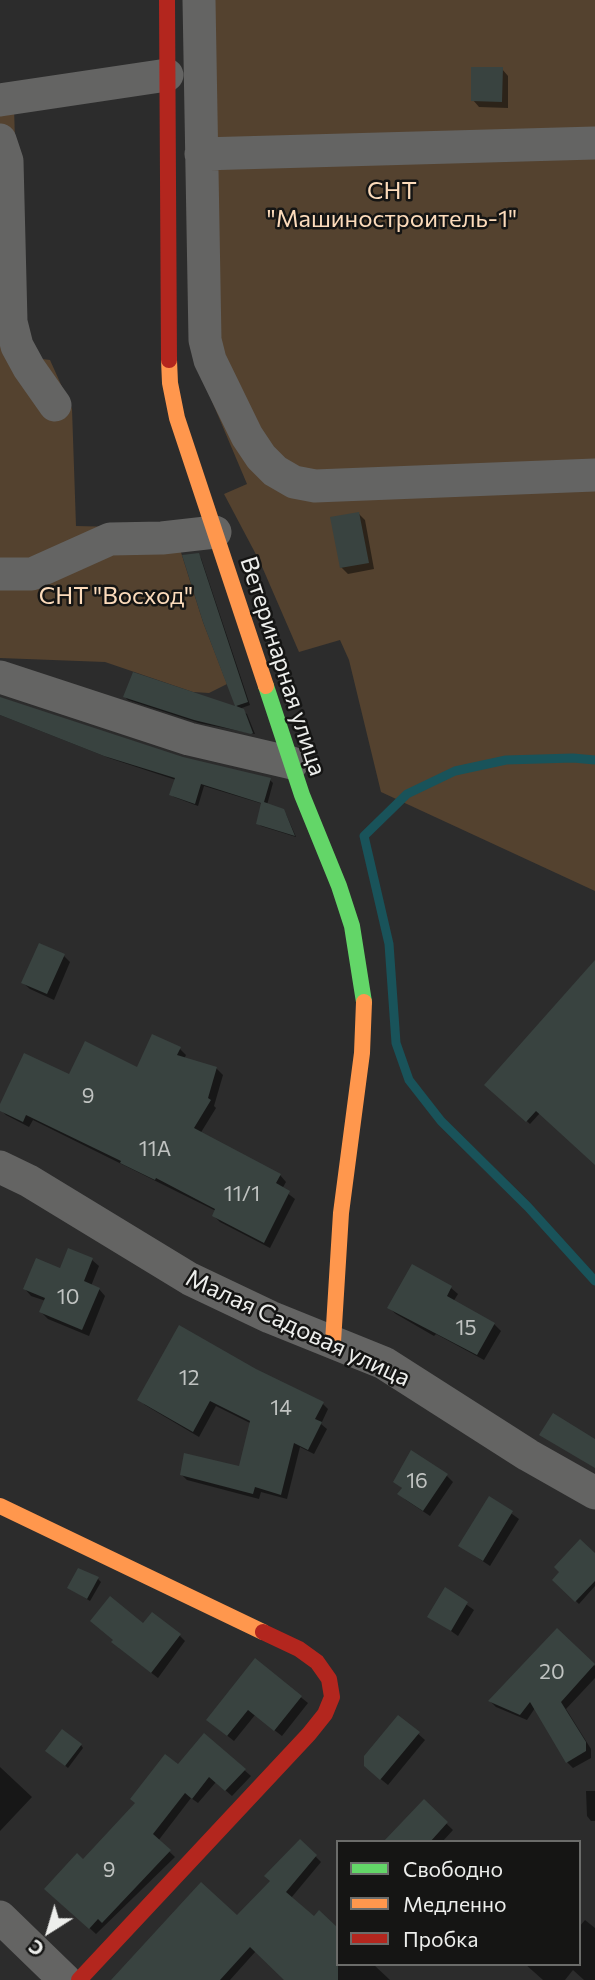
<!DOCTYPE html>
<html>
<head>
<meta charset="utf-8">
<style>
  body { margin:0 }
  #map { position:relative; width:595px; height:1980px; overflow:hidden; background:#2c2c2c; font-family:Commissioner,sans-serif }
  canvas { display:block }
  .legend { position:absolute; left:336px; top:1840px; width:245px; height:126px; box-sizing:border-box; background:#151514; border:2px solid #6b6c6a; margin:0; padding:9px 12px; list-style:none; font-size:21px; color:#edeeec }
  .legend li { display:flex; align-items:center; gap:14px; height:35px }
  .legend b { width:35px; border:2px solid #6b6c6a }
  .north { position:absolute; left:14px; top:1896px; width:70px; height:70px; -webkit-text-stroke:5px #151514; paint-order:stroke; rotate:217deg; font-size:19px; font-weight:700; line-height:28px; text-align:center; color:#edeeec }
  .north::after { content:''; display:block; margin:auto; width:24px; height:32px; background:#edeeec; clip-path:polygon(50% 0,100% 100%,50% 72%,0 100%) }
</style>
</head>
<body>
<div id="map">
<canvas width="595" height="1980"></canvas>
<ul class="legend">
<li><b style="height:9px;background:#63d668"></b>Свободно</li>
<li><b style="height:9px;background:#ff974d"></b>Медленно</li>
<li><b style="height:9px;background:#b3261e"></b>Пробка</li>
</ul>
<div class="north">С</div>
</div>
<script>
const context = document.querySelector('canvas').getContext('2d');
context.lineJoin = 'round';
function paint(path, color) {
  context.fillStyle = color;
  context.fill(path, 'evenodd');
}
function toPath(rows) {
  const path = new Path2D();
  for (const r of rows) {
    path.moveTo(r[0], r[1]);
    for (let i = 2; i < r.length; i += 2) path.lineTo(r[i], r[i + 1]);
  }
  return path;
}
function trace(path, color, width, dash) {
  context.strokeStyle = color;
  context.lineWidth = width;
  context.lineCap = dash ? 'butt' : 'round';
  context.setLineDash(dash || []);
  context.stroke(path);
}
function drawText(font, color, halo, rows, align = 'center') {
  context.font = font + ' Commissioner,sans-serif';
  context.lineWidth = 5;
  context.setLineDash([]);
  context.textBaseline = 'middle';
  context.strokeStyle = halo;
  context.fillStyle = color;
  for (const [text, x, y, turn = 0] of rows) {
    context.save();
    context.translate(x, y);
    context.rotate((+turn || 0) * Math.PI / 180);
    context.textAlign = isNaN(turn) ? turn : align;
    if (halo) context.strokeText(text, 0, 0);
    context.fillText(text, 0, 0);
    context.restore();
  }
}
const green = toPath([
  [186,0,595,0,595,891,381,792,349,660,340,640,299,652,260,562,224,494,247,484,192,354],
  [0,85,14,107,20,311,35,358,50,360,72,409,76,526,162,528,179,546,203,622,227,684,209,693,193,692,105,662,0,658]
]);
const shadow = toPath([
  [502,69,508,76,508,108,479,107,473,100],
  [359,514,365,520,374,569,348,574,341,567],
  [198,555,201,558,250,705,239,709,247,714,255,734,199,723,128,700,125,697,238,709,205,622],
  [0,699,183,759,270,780,273,783,267,805,286,814,296,837,261,826,258,823,263,804,204,786,198,806,174,797,171,794,176,780,109,758,0,715],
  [64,956,70,962,54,1000,30,989,23,983],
  [595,974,595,1163,540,1113,530,1124,487,1085],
  [180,1049,186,1055,184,1059,216,1068,223,1075,214,1106,216,1108,200,1134,280,1175,286,1182,282,1189,295,1199,270,1248,220,1222,214,1216,216,1211,33,1120,29,1127,6,1115,0,1109,70,1077,138,1069],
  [92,1260,99,1266,91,1286,99,1289,105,1296,89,1336,48,1319,41,1312,46,1301,31,1296,25,1289,61,1270],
  [451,1288,458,1294,453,1302,494,1324,501,1331,484,1360,436,1334,434,1336,396,1314,389,1308],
  [255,1370,322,1403,328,1409,321,1424,327,1429,314,1454,300,1447,287,1499,261,1492,259,1499,187,1480,181,1474,240,1468,252,1424,216,1406,199,1437,145,1405,139,1399],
  [446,1475,453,1482,430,1516,406,1500,400,1494,403,1489,395,1481],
  [490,1498,519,1519,490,1566,460,1546],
  [595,1555,595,1586,579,1604,554,1580],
  [98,1579,101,1582,90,1601,69,1588],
  [446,1590,474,1610,458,1636,430,1616],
  [144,1626,179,1635,185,1641,158,1678,119,1648],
  [557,1630,595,1666,595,1678,566,1709,591,1749,591,1758,573,1768,567,1762,535,1708,527,1720,496,1707,490,1701],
  [256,1661,308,1703,282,1736,255,1715,234,1741,215,1726],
  [399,1717,425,1740,388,1785,372,1772],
  [205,1736,251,1776,232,1796,216,1782,198,1803,191,1798,158,1841,175,1857,96,1934,47,1889,84,1861,178,1767],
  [81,1745,83,1748,68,1768,50,1753],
  [0,1767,32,1797,0,1831],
  [586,1791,595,1791,595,1821,591,1821,587,1816],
  [424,1802,453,1830,442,1842,394,1842],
  [300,1841,321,1862,291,1898,314,1918,338,1964,373,1964,390,1980,287,1980,256,1951,230,1980,122,1980,237,1918,272,1881],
  [585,1920,595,1928,595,1980,584,1980,573,1970,565,1980,543,1980,525,1964,579,1964,579,1927]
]);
const stream = toPath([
  [595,760,573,758,506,760,455,771,407,794,364,836,389,944,396,1043,409,1080,441,1121,528,1207,595,1281]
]);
const building = toPath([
  [471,67,503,67,502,102,471,101],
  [359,512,369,563,340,568,330,517],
  [199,553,248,702,236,706,244,709,253,733,251,734,194,720,123,697,133,672,235,706,203,622,182,555],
  [0,697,183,757,271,778,264,802,284,809,295,836,256,824,261,803,201,784,195,804,169,795,175,778,104,756,0,715],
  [39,943,65,954,47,994,21,983],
  [595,960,595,1165,536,1111,526,1122,484,1085],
  [152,1034,181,1047,177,1055,217,1067,208,1098,211,1100,194,1128,281,1174,276,1183,290,1191,264,1243,212,1216,215,1209,156,1178,155,1180,120,1163,121,1161,26,1115,23,1122,0,1111,0,1104,24,1053,69,1074,85,1041,137,1067],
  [68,1248,93,1258,84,1281,100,1288,82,1330,39,1312,45,1298,23,1289,36,1258,60,1268],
  [412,1264,452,1286,447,1296,495,1323,477,1355,387,1308],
  [179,1325,256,1369,324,1402,315,1419,322,1422,308,1450,294,1443,281,1495,255,1487,253,1494,180,1475,184,1453,239,1466,250,1421,210,1401,193,1432,137,1400],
  [553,1413,595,1439,595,1468,539,1435],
  [411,1450,448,1474,423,1511,397,1494,402,1488,393,1482],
  [489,1496,513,1511,483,1561,458,1546],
  [580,1539,595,1553,595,1581,575,1602,552,1580,559,1572,554,1567],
  [78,1568,99,1577,87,1599,67,1588],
  [445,1587,468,1602,451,1631,427,1617],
  [110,1596,143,1623,152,1612,181,1634,151,1673,111,1642,113,1640,90,1621],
  [557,1628,595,1664,561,1702,586,1742,586,1751,566,1763,530,1702,520,1715,488,1701],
  [255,1658,302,1696,274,1731,248,1710,227,1736,206,1720],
  [398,1715,420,1732,380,1780,364,1766,364,1756],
  [62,1729,82,1744,65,1766,45,1751],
  [204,1733,246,1769,225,1791,209,1777,192,1799,185,1793,153,1834,171,1850,102,1923,98,1919,89,1929,44,1889,77,1853,83,1859,135,1803,130,1799,165,1754,178,1764],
  [424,1799,448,1822,430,1842,383,1842],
  [300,1839,317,1855,286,1892,314,1916,319,1910,338,1928,338,1980,284,1980,250,1947,220,1980,111,1980,201,1882,237,1915,270,1881,264,1876]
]);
const street = toPath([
  [199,0,205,340,210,360,247,436,261,457,275,471,294,482,315,486,595,475],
  [0,100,167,75],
  [0,140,7,161,11,322,17,346,29,368,55,405],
  [201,154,595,143],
  [2,574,32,574,110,539,162,538,215,532],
  [0,677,189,739,292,763],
  [0,1167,29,1181,190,1279,270,1317,384,1363,528,1455,595,1493],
  [0,1917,65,1980]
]);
const fast = toPath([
  [266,686,302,795,339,886,352,926,364,1002]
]);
const slow = toPath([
  [169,360,170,383,177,418,266,686],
  [333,1342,341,1213,362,1053,364,1002],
  [0,1506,263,1632]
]);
const jam = toPath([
  [167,0,169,360],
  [79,1980,309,1734,325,1714,332,1697,329,1679,317,1662,299,1649,263,1632]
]);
const numberNames = [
  ["9",88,1096],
  ["11А",155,1149],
  ["11/1",242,1194],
  ["10",68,1297],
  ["15",466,1328],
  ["12",189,1378],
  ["14",281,1408],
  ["16",417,1481],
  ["20",552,1672],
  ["9",109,1870]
];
const parkNames = [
  ["СНТ",392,191],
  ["\"Машиностроитель-1\"",392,219],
  ["СНТ \"Восход\"",116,596]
];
const streetNames = [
  ["Ветеринарная улица",283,666,72],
  ["Малая Садовая улица",298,1328,25]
];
paint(green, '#54422f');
paint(shadow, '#0007');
trace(stream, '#19535a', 9);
paint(building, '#394340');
trace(street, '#646463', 33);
trace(fast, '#63d668', 16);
trace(slow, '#ff974d', 16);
trace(jam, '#b3261e', 16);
drawText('21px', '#c0c3c1', null, numberNames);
drawText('24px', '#fcdbbb', '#151514', parkNames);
drawText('24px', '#edeeec', '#151514', streetNames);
</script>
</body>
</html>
